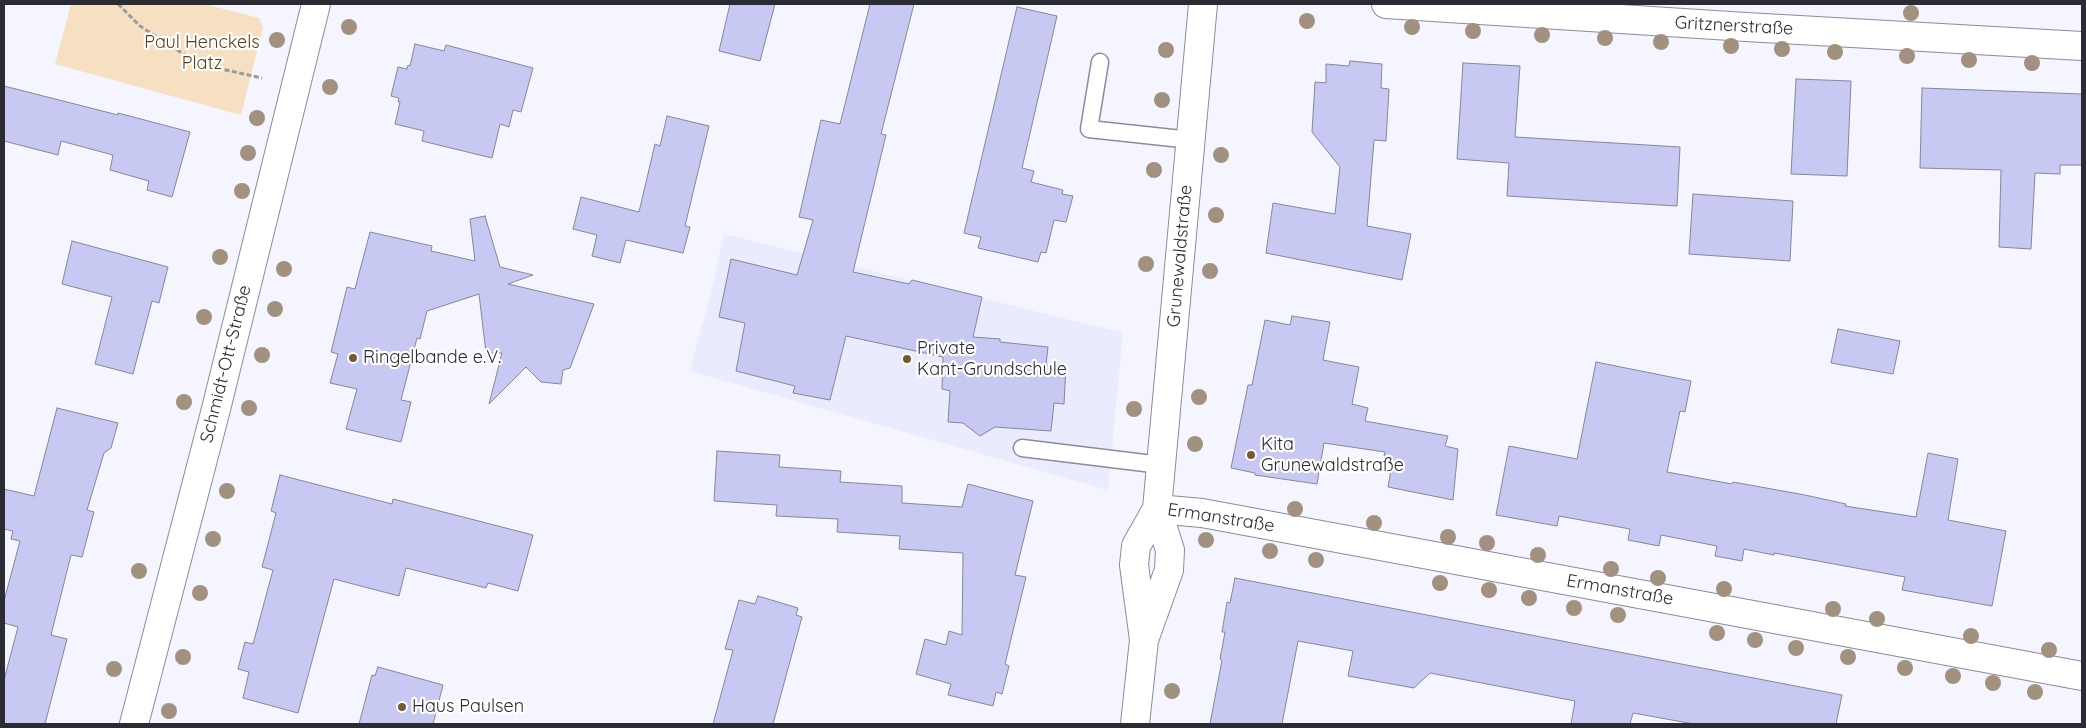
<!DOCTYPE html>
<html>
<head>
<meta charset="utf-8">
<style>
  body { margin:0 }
  #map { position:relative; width:2086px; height:728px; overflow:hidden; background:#f4f5fe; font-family:Quicksand,sans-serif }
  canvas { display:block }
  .frame { position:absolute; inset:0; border:5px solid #2b2b34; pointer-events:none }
</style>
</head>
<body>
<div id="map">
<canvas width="2086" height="728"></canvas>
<div class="frame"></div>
</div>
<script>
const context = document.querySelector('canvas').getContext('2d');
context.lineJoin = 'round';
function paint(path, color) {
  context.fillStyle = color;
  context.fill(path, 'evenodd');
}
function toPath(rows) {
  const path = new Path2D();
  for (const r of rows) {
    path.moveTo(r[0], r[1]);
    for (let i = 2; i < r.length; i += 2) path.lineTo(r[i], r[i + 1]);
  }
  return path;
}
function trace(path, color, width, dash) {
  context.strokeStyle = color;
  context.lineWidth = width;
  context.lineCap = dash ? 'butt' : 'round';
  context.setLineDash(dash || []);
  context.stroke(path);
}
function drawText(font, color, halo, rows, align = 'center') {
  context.font = font + ' Quicksand,sans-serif';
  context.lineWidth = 4.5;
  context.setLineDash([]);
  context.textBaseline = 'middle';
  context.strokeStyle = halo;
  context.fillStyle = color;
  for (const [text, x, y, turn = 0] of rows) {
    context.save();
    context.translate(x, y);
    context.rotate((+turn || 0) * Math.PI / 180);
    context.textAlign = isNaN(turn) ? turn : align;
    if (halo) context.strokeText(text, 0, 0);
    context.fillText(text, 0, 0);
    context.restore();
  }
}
const built = toPath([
  [724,234,1123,333,1108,490,690,371,711,292]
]);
const green = toPath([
  [71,4,204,4,259,18,263,27,241,115,55,64]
]);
const building = toPath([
  [730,4,775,4,760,61,719,51,730,4],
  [870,4,914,4,881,134,886,135,853,272,909,284,912,280,982,297,973,337,1000,339,1000,342,1048,347,1046,365,1066,367,1064,404,1054,403,1051,431,995,427,980,436,963,423,948,422,950,391,942,389,943,357,846,336,830,400,793,393,795,386,736,371,745,323,719,317,731,259,797,275,813,220,799,217,821,120,840,124,870,4],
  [1017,7,1057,16,1022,168,1034,171,1031,182,1063,190,1062,194,1073,196,1066,222,1054,220,1046,253,1041,252,1038,262,978,248,981,237,964,233,1017,7],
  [415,44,444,51,446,45,533,68,521,112,513,110,509,127,500,124,492,158,422,141,424,131,395,124,400,102,398,102,399,98,391,96,398,67,407,69,408,65,410,66,415,44],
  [1350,61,1382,64,1381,88,1389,89,1386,141,1374,140,1367,226,1411,234,1402,280,1266,253,1273,203,1335,214,1340,167,1312,132,1315,82,1326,83,1326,64,1349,66,1350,61],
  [1463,63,1520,66,1515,137,1680,147,1677,206,1507,196,1509,163,1457,159,1463,63],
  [1796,79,1851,81,1847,176,1791,174,1796,79],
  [4,86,118,115,118,113,190,132,172,197,147,190,149,181,110,170,113,155,61,141,58,155,4,141,4,86],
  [1922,88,2082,94,2082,165,2060,165,2060,174,2035,173,2031,249,1999,247,2001,170,1920,168,1922,88],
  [667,116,709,126,685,226,690,227,683,253,626,240,620,263,592,256,597,235,573,229,581,197,639,212,655,144,660,146,667,116],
  [1693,194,1793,201,1790,261,1689,254,1693,194],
  [485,216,500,267,533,275,508,284,594,304,570,368,563,370,561,384,541,382,526,367,489,404,502,353,486,353,479,294,427,311,420,339,417,338,401,400,411,402,401,442,346,429,357,389,330,383,338,354,331,352,347,287,355,289,370,232,432,246,431,251,475,261,470,219,485,216],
  [72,241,168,267,159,303,152,301,133,374,95,364,112,297,62,284,72,241],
  [1292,316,1330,322,1323,360,1359,367,1352,404,1368,408,1365,421,1448,436,1445,446,1458,449,1453,500,1388,487,1393,458,1384,456,1385,452,1324,443,1317,484,1255,475,1255,473,1231,468,1248,385,1252,385,1265,320,1290,325,1292,316],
  [1838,329,1900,341,1893,374,1831,363,1838,329],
  [1596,362,1691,381,1685,412,1680,411,1667,472,1732,484,1733,482,1805,495,1846,504,1845,506,1916,517,1928,453,1958,459,1948,520,2006,531,1992,606,1902,590,1905,577,1774,553,1774,555,1744,549,1742,561,1715,556,1717,546,1661,535,1659,546,1628,540,1630,529,1559,516,1557,526,1496,515,1509,446,1577,459,1596,362],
  [57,408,118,423,111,448,104,453,87,510,94,512,82,557,71,555,51,635,67,639,45,724,4,724,4,680,18,627,4,623,4,601,20,541,11,539,13,531,4,529,4,489,34,496,57,408],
  [717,451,780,455,779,467,841,471,840,482,902,486,902,503,962,507,968,484,1033,501,1015,575,1026,577,1005,664,1009,666,1002,694,996,692,993,706,948,695,951,684,916,674,925,639,946,645,949,631,962,635,963,553,899,549,900,536,837,532,838,519,776,516,777,505,714,501,717,451],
  [280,475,392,504,393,499,533,535,518,591,488,583,486,588,406,568,399,596,334,579,298,713,243,698,249,672,238,669,245,642,253,644,273,570,262,567,276,513,271,511,280,475],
  [1235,578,1842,695,1836,724,1694,724,1633,713,1630,724,1571,724,1575,701,1430,673,1414,688,1348,676,1353,651,1298,641,1282,724,1210,724,1222,660,1220,659,1225,632,1222,632,1227,602,1230,603,1235,578],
  [758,596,798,608,796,615,802,617,773,724,713,724,733,650,725,649,739,600,755,604,758,596],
  [378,667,443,685,433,724,359,724,372,675,375,676,378,667]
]);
const path = toPath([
  [118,4,140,26,199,64,262,78]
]);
const lane = toPath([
  [1100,62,1089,129,1191,140],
  [1022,448,1161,465]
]);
const street = toPath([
  [1386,4,1746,27,2082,46],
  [1157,509,1202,513,2082,676],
  [134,724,215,413,316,4]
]);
const secondary = toPath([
  [1144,640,1134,565,1136,546,1157,509,1203,4],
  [1135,724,1144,640,1169,570,1170,550,1157,509]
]);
const trees = [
  [1911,13],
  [1307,21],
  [349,27],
  [1412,27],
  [1473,31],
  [1542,35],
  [1605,38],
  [277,40],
  [1661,42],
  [1731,46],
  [1782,49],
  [1166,50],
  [1835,52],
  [1907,56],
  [1969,60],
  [2032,63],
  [330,87],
  [1162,100],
  [257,118],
  [248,153],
  [1221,155],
  [1154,170],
  [242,191],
  [1216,215],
  [220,257],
  [1146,264],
  [284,269],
  [1210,271],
  [275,309],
  [204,317],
  [262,355],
  [1199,397],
  [184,402],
  [249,408],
  [1134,409],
  [1195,444],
  [227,491],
  [1295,509],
  [1374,523],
  [1448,537],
  [213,539],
  [1206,540],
  [1487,543],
  [1270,551],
  [1538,555],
  [1316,560],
  [1611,569],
  [139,571],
  [1658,578],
  [1440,583],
  [1724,589],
  [1489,590],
  [200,593],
  [1529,598],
  [1574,608],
  [1833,609],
  [1618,615],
  [1877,619],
  [1717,633],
  [1971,636],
  [1755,640],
  [1796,648],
  [2049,650],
  [183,657],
  [1848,657],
  [1905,668],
  [114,669],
  [1953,676],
  [1993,683],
  [1172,691],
  [2035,692],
  [169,711]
];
const markers = [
  [353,358,5,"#78582e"],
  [907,359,5,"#78582e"],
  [1251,455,5,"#78582e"],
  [402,707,5,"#78582e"]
];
const streetNames = [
  ["Gritznerstraße",1734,26,3],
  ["Grunewaldstraße",1180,256,-85],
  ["Schmidt-Ott-Straße",226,364,-76],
  ["Ermanstraße",1221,518,9],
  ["Ermanstraße",1620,590,10]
];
const parkNames = [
  ["Paul Henckels",202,43],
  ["Platz",202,64]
];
const poiNames = [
  ["Private",917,349],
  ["Kant-Grundschule",917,370],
  ["Ringelbande e.V.",363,358],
  ["Kita",1261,445],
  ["Grunewaldstraße",1261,466],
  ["Haus Paulsen",412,707]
];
paint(built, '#eaecfe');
paint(green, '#f7dfc1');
paint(building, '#c7c9f2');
trace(building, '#85869a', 1);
trace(lane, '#8a8b9f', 19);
trace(street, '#8a8b9f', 30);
trace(secondary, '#8a8b9f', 30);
trace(path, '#999aa3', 3, [5, 2.5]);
trace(lane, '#fff', 16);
trace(street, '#fff', 28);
trace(secondary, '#fff', 28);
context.fillStyle = '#a1917e';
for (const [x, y] of trees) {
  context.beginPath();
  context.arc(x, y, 8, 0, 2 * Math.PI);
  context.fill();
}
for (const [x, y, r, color] of markers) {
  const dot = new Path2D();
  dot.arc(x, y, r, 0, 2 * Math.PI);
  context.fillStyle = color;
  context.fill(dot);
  trace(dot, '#fff', 2);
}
drawText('18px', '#2b2b34', '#fff', streetNames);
drawText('18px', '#5d3f15', '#fff', parkNames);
drawText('18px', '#2b2b34', '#fff', poiNames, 'left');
</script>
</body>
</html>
